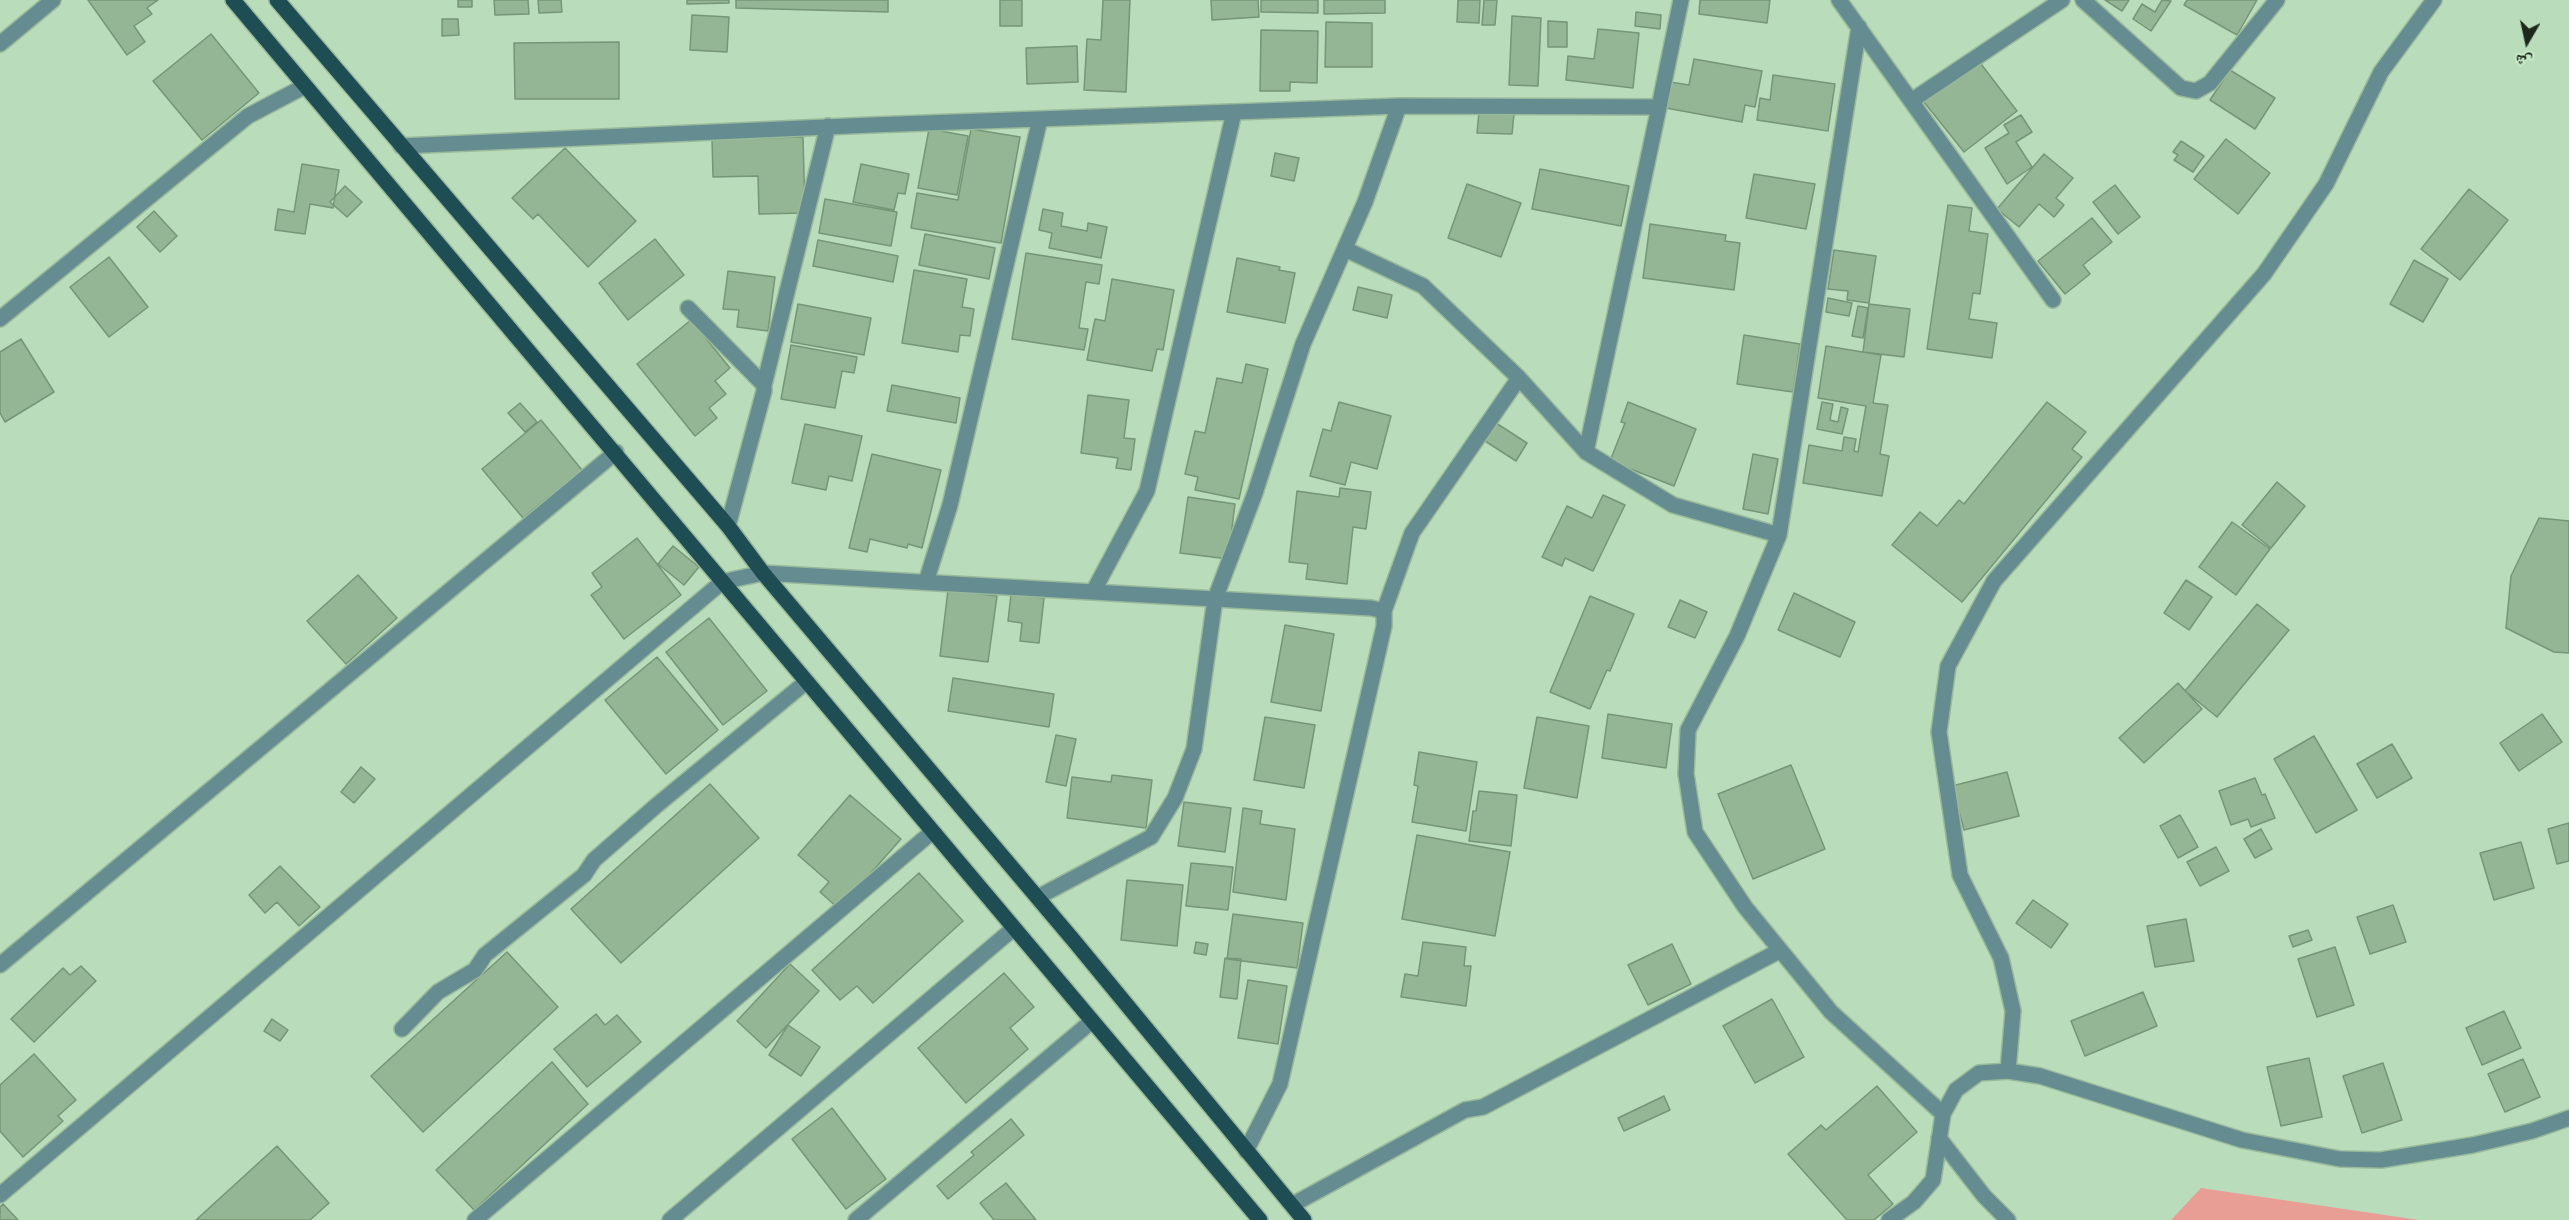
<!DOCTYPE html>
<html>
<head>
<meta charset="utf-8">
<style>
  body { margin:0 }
  #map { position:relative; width:2569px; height:1220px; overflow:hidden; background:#b9ddbb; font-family:"Sofia Sans Condensed","Noto Naskh Arabic",sans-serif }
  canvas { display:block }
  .north { position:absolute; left:2497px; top:12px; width:60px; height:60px; -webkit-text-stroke:4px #c6eac8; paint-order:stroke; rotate:189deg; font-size:16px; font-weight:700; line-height:24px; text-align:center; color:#1b281b }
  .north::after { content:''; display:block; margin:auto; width:21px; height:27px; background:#1b281b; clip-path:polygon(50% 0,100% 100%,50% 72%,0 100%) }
</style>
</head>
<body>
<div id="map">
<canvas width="2569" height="1220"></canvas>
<div class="north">ش</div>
</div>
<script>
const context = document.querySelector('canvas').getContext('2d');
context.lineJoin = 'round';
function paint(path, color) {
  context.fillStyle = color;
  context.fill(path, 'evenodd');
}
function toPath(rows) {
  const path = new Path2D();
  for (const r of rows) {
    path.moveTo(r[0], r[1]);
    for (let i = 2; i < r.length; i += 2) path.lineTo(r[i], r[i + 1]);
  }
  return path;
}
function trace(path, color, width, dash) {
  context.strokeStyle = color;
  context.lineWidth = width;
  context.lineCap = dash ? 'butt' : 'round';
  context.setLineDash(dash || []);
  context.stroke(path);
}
const green = toPath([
  [2201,1188,2419,1220,2171,1220]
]);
const building = toPath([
  [88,0,158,0,147,8,152,14,134,26,145,42,127,55,88,0],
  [458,0,472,0,472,7,458,7,458,0],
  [494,0,528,0,529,14,495,15,494,0],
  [538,0,561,0,562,12,539,13,538,0],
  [687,0,729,0,729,3,687,4,687,0],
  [736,0,888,0,888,12,736,8,736,0],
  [1000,0,1022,0,1022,26,1000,26,1000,0],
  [1103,0,1130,0,1126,92,1084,90,1087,39,1101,40,1103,0],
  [1211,0,1258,0,1259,17,1212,20,1211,0],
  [1261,0,1318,0,1318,13,1261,12,1261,0],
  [1324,0,1385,0,1385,13,1324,14,1324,0],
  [1458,0,1480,0,1479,23,1457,22,1458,0],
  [1484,0,1497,0,1495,25,1482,25,1484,0],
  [1700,0,1770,0,1767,23,1699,14,1700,0],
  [2105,0,2129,0,2122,11,2105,0],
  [2162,0,2171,1,2151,31,2133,19,2142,4,2155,12,2162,0],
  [2187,0,2257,0,2237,35,2184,5,2187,0],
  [1636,12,1661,15,1660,29,1635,26,1636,12],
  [692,15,729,17,727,52,690,50,692,15],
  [1512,16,1541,18,1538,86,1509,85,1512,16],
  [442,19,458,19,459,35,442,36,442,19],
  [1548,21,1567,22,1567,47,1548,47,1548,21],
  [1326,22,1372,23,1372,67,1325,67,1326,22],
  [1598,29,1639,33,1633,88,1566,80,1568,56,1594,59,1598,29],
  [1261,30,1318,31,1317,83,1290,82,1290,91,1260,91,1261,30],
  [211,34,259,93,202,140,153,81,211,34],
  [619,42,619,99,515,99,514,43,619,42],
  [1077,46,1078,82,1027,84,1026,48,1077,46],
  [1694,59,1762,71,1755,107,1745,105,1742,122,1666,108,1670,82,1689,85,1694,59],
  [1978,60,2017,111,1964,152,1924,102,1978,60],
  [2230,70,2275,98,2255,129,2210,100,2230,70],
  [1773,75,1835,84,1828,131,1757,120,1760,98,1770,100,1773,75],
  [1479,112,1514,114,1512,134,1477,133,1479,112],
  [2021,115,2032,132,2016,142,2032,167,2007,184,1985,148,2009,133,2004,125,2021,115],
  [929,129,968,136,957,195,918,188,929,129],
  [971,129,1020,137,1001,243,911,228,917,193,958,200,971,129],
  [803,137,805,213,759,214,758,176,713,177,712,139,803,137],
  [2226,139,2270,173,2238,214,2194,179,2226,139],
  [2181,141,2204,156,2193,172,2174,160,2178,155,2173,152,2181,141],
  [565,148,636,221,588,267,538,214,533,219,512,198,565,148],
  [1275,153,1299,158,1294,181,1271,176,1275,153],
  [2044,154,2073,178,2056,198,2064,205,2054,217,2039,204,2019,227,1997,209,2044,154],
  [302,164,339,170,333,208,310,204,305,234,275,230,278,209,294,212,302,164],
  [861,164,909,174,905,194,898,193,894,210,853,202,861,164],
  [1540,169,1629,186,1621,226,1532,209,1540,169],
  [1754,174,1815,184,1806,229,1746,218,1754,174],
  [1467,184,1521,203,1501,257,1448,238,1467,184],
  [2115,185,2140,217,2118,234,2093,202,2115,185],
  [345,186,362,202,347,217,330,202,345,186],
  [2469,189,2508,220,2460,280,2421,249,2469,189],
  [825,199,897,212,891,246,819,233,825,199],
  [1948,205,1972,208,1969,231,1988,234,1980,294,1973,293,1969,319,1997,323,1992,358,1927,349,1948,205],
  [1043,209,1063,213,1061,226,1087,231,1088,223,1107,227,1101,258,1049,248,1052,233,1039,230,1043,209],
  [154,211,177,236,160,252,137,227,154,211],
  [2092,218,2112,242,2083,265,2090,274,2065,294,2038,261,2092,218],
  [1650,224,1726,235,1725,241,1740,243,1734,290,1643,278,1650,224],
  [925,234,995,248,989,279,919,265,925,234],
  [655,239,684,275,628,320,599,283,655,239],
  [818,240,898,256,893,282,813,266,818,240],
  [1834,250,1876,256,1869,303,1847,300,1848,291,1828,289,1834,250],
  [1026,253,1102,265,1099,284,1086,282,1079,328,1088,329,1084,350,1012,339,1026,253],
  [109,257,148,307,109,337,70,287,109,257],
  [1237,258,1280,267,1279,270,1295,273,1285,323,1227,312,1237,258],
  [2414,260,2448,279,2423,322,2390,304,2414,260],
  [914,270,967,279,962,307,974,309,970,336,960,335,958,352,902,343,914,270],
  [728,271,775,277,768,331,737,327,739,310,723,309,728,271],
  [1112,279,1174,290,1163,350,1157,349,1152,371,1087,360,1095,319,1105,321,1112,279],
  [1358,287,1392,295,1387,318,1353,310,1358,287],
  [1828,298,1852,303,1849,316,1826,312,1828,298],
  [798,304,871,318,864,355,791,342,798,304],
  [1869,304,1910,309,1904,357,1863,352,1869,304],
  [1858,306,1868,308,1863,338,1852,336,1858,306],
  [691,320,730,368,715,381,726,394,709,408,717,418,695,436,637,364,691,320],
  [1744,335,1800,344,1793,392,1737,384,1744,335],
  [21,339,54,392,5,422,0,413,0,352,21,339],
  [791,345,857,357,854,373,842,371,835,408,781,399,791,345],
  [1826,346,1881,355,1873,403,1888,405,1880,454,1889,456,1882,496,1803,483,1809,445,1842,451,1844,437,1856,439,1854,451,1858,452,1866,406,1818,398,1826,346],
  [1246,364,1268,369,1239,499,1195,490,1198,477,1185,474,1195,431,1205,433,1217,378,1242,383,1246,364],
  [892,385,960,398,956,423,887,411,892,385],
  [1088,395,1129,400,1124,438,1135,439,1131,470,1116,468,1118,458,1081,453,1088,395],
  [1339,402,1391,416,1377,469,1351,462,1345,485,1310,476,1323,429,1331,431,1339,402],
  [1628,402,1696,429,1674,486,1610,461,1625,423,1621,422,1628,402],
  [1822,402,1833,404,1830,420,1838,422,1841,407,1848,409,1842,434,1817,429,1822,402],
  [2047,402,2086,432,2072,449,2082,457,1962,602,1892,545,1920,512,1937,526,1959,500,1964,504,2047,402],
  [520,403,537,422,525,432,508,413,520,403],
  [541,420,582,470,523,518,482,469,541,420],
  [1496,423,1527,443,1516,461,1485,441,1496,423],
  [805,424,862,436,852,481,829,476,826,490,792,483,805,424],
  [872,454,941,470,922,548,908,544,907,548,870,539,867,552,849,548,872,454],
  [1753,454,1778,459,1768,514,1743,509,1753,454],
  [2277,482,2305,506,2271,548,2242,525,2277,482],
  [1340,488,1371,492,1366,529,1353,527,1347,584,1306,579,1308,564,1289,562,1297,491,1339,497,1340,488],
  [1603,495,1625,505,1593,571,1565,558,1562,566,1542,557,1567,506,1592,518,1603,495],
  [1188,497,1235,504,1228,559,1180,553,1188,497],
  [2539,518,2569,521,2569,653,2554,652,2506,628,2511,576,2539,518],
  [2232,522,2270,549,2236,595,2199,567,2232,522],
  [637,538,681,595,624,639,591,595,602,587,592,573,637,538],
  [673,546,699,567,684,585,658,564,673,546],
  [358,575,397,618,346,664,307,621,358,575],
  [2186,580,2212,597,2189,630,2164,613,2186,580],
  [948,590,997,596,988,662,940,656,948,590],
  [1794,593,1855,622,1840,657,1778,630,1794,593],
  [1011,594,1044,598,1039,643,1020,641,1022,623,1008,621,1011,594],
  [1590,596,1634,614,1610,671,1607,670,1590,709,1550,692,1590,596],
  [1680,600,1707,612,1695,638,1668,627,1680,600],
  [2257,604,2289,630,2217,717,2185,691,2257,604],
  [709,618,767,691,723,725,666,652,709,618],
  [1285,625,1334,634,1321,711,1271,702,1285,625],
  [657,657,718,730,666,774,605,700,657,657],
  [953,678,1054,694,1049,727,948,711,953,678],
  [2178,683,2202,709,2144,763,2119,738,2178,683],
  [1608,714,1672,724,1666,768,1602,758,1608,714],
  [2542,714,2562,742,2519,771,2500,743,2542,714],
  [1265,717,1315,725,1304,788,1254,780,1265,717],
  [1537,717,1589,726,1577,798,1524,788,1537,717],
  [1056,735,1076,739,1066,786,1046,782,1056,735],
  [2314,736,2357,810,2316,833,2274,759,2314,736],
  [2392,744,2412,778,2377,798,2357,764,2392,744],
  [1419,752,1477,762,1466,831,1412,822,1418,786,1414,785,1419,752],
  [1791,765,1825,849,1753,879,1718,794,1791,765],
  [361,767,375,779,354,803,341,792,361,767],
  [2007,772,2019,816,1964,830,1952,786,2007,772],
  [1112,775,1152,780,1146,828,1067,818,1072,777,1111,782,1112,775],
  [2255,778,2262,795,2265,794,2275,818,2251,827,2248,819,2231,825,2219,791,2255,778],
  [710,784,759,838,621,963,571,909,710,784],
  [1479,791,1517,795,1511,846,1469,841,1473,811,1476,811,1479,791],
  [850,795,901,839,839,909,820,892,829,882,798,855,850,795],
  [1184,802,1231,808,1225,852,1178,846,1184,802],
  [1243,808,1262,811,1260,824,1295,829,1286,900,1233,892,1243,808],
  [2180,815,2198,847,2178,858,2160,826,2180,815],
  [2569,823,2569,861,2557,864,2548,829,2569,823],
  [2261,829,2272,849,2255,858,2244,839,2261,829],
  [1417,835,1510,852,1495,936,1402,919,1417,835],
  [2521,842,2534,888,2494,900,2480,853,2521,842],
  [2216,847,2229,871,2200,886,2187,862,2216,847],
  [1191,863,1233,867,1228,910,1186,906,1191,863],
  [280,866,320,907,299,926,277,902,265,913,249,895,280,866],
  [919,873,963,921,873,1003,857,986,840,1000,812,970,919,873],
  [1127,880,1183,885,1177,946,1121,940,1127,880],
  [2033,900,2068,924,2051,948,2016,923,2033,900],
  [2393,905,2406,942,2370,954,2357,917,2393,905],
  [1233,914,1303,923,1297,968,1227,959,1233,914],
  [2186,919,2194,961,2155,967,2147,926,2186,919],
  [2308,930,2312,940,2293,947,2289,936,2308,930],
  [1196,942,1208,944,1206,955,1194,953,1196,942],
  [1423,942,1466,947,1464,966,1471,966,1466,1006,1401,997,1405,974,1418,976,1423,942],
  [1672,944,1691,984,1648,1005,1628,965,1672,944],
  [2335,947,2354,1005,2317,1017,2298,959,2335,947],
  [507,952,558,1007,423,1132,371,1076,507,952],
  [1225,958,1241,959,1237,999,1220,997,1225,958],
  [790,964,819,991,766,1048,737,1021,790,964],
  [81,966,96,981,34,1042,11,1019,63,968,70,975,81,966],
  [1004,973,1034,1007,1010,1028,1028,1049,966,1103,918,1048,1004,973],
  [1248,980,1287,986,1278,1044,1238,1038,1248,980],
  [2143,992,2157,1026,2085,1056,2071,1021,2143,992],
  [1772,999,1804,1057,1755,1083,1723,1026,1772,999],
  [2504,1011,2521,1048,2482,1065,2466,1028,2504,1011],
  [596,1014,605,1025,617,1015,641,1042,587,1087,554,1049,596,1014],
  [272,1019,288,1030,280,1041,264,1031,272,1019],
  [788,1025,820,1047,801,1076,769,1055,788,1025],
  [34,1054,76,1100,58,1116,63,1121,23,1157,0,1131,0,1085,34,1054],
  [2309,1058,2322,1117,2281,1126,2267,1067,2309,1058],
  [2523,1059,2540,1097,2505,1112,2488,1074,2523,1059],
  [552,1062,588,1104,474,1210,436,1170,552,1062],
  [2383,1063,2402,1120,2362,1133,2343,1076,2383,1063],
  [1877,1086,1917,1132,1868,1175,1893,1204,1874,1220,1847,1220,1788,1154,1821,1125,1826,1130,1877,1086],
  [1664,1096,1670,1110,1624,1131,1618,1118,1664,1096],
  [832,1108,886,1179,846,1209,792,1139,832,1108],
  [1011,1119,1024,1135,948,1199,937,1186,974,1155,971,1152,1011,1119],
  [277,1146,329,1203,310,1220,196,1220,277,1146],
  [1006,1183,1036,1220,994,1220,980,1203,1006,1183],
  [3,1204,18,1220,0,1220,0,1207,3,1204]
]);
const minor = toPath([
  [1839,0,2053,300],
  [2083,0,2181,88,2196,91,2210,83,2277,0],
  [1859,27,1779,535,1737,636,1688,730,1686,774,1695,832,1745,907,1831,1012,1943,1114],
  [0,44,53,0],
  [1911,101,2062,0],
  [401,146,871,125,1399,106,1659,107,1681,0],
  [1345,249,1423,286,1519,378,1586,452,1673,505,1779,535],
  [688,308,764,385,764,391,728,526],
  [0,319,248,116,305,86],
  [764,385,828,126],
  [1586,452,1659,107],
  [926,582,950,505,1040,119],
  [1093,592,1147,491,1234,112],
  [1384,611,1412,533,1519,378],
  [1038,897,1151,837,1175,798,1194,749,1215,599,1255,493,1303,344,1365,202,1399,106],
  [0,965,616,452],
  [402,1029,438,992,475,970,485,955,584,875,594,860,657,805,806,682],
  [2008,1071,2013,1011,2001,958,1960,875,1939,732,1948,666,1994,581,2264,274,2326,184,2381,72,2434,0],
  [1939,1138,1984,1196,2008,1220],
  [0,1195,722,582,763,573,1371,608,1384,611,1384,626,1280,1084,1246,1151],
  [1292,1205,1465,1110,1483,1107,1779,951],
  [475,1220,932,832],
  [670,1220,1014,928],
  [856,1220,1092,1021],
  [1889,1220,1914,1202,1933,1180,1943,1114,1956,1090,1979,1073,2008,1071,2040,1076,2242,1140,2340,1159,2381,1160,2473,1145,2532,1131,2569,1118]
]);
const major = toPath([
  [233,0,1260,1220],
  [277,0,728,526,763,573,1075,942,1304,1220]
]);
paint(green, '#e89d95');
paint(building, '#94b695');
trace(building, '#759677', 1.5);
trace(minor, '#99b99b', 18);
trace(major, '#99b99b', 18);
trace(minor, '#648c91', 15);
trace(major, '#1e4d53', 15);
</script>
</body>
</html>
